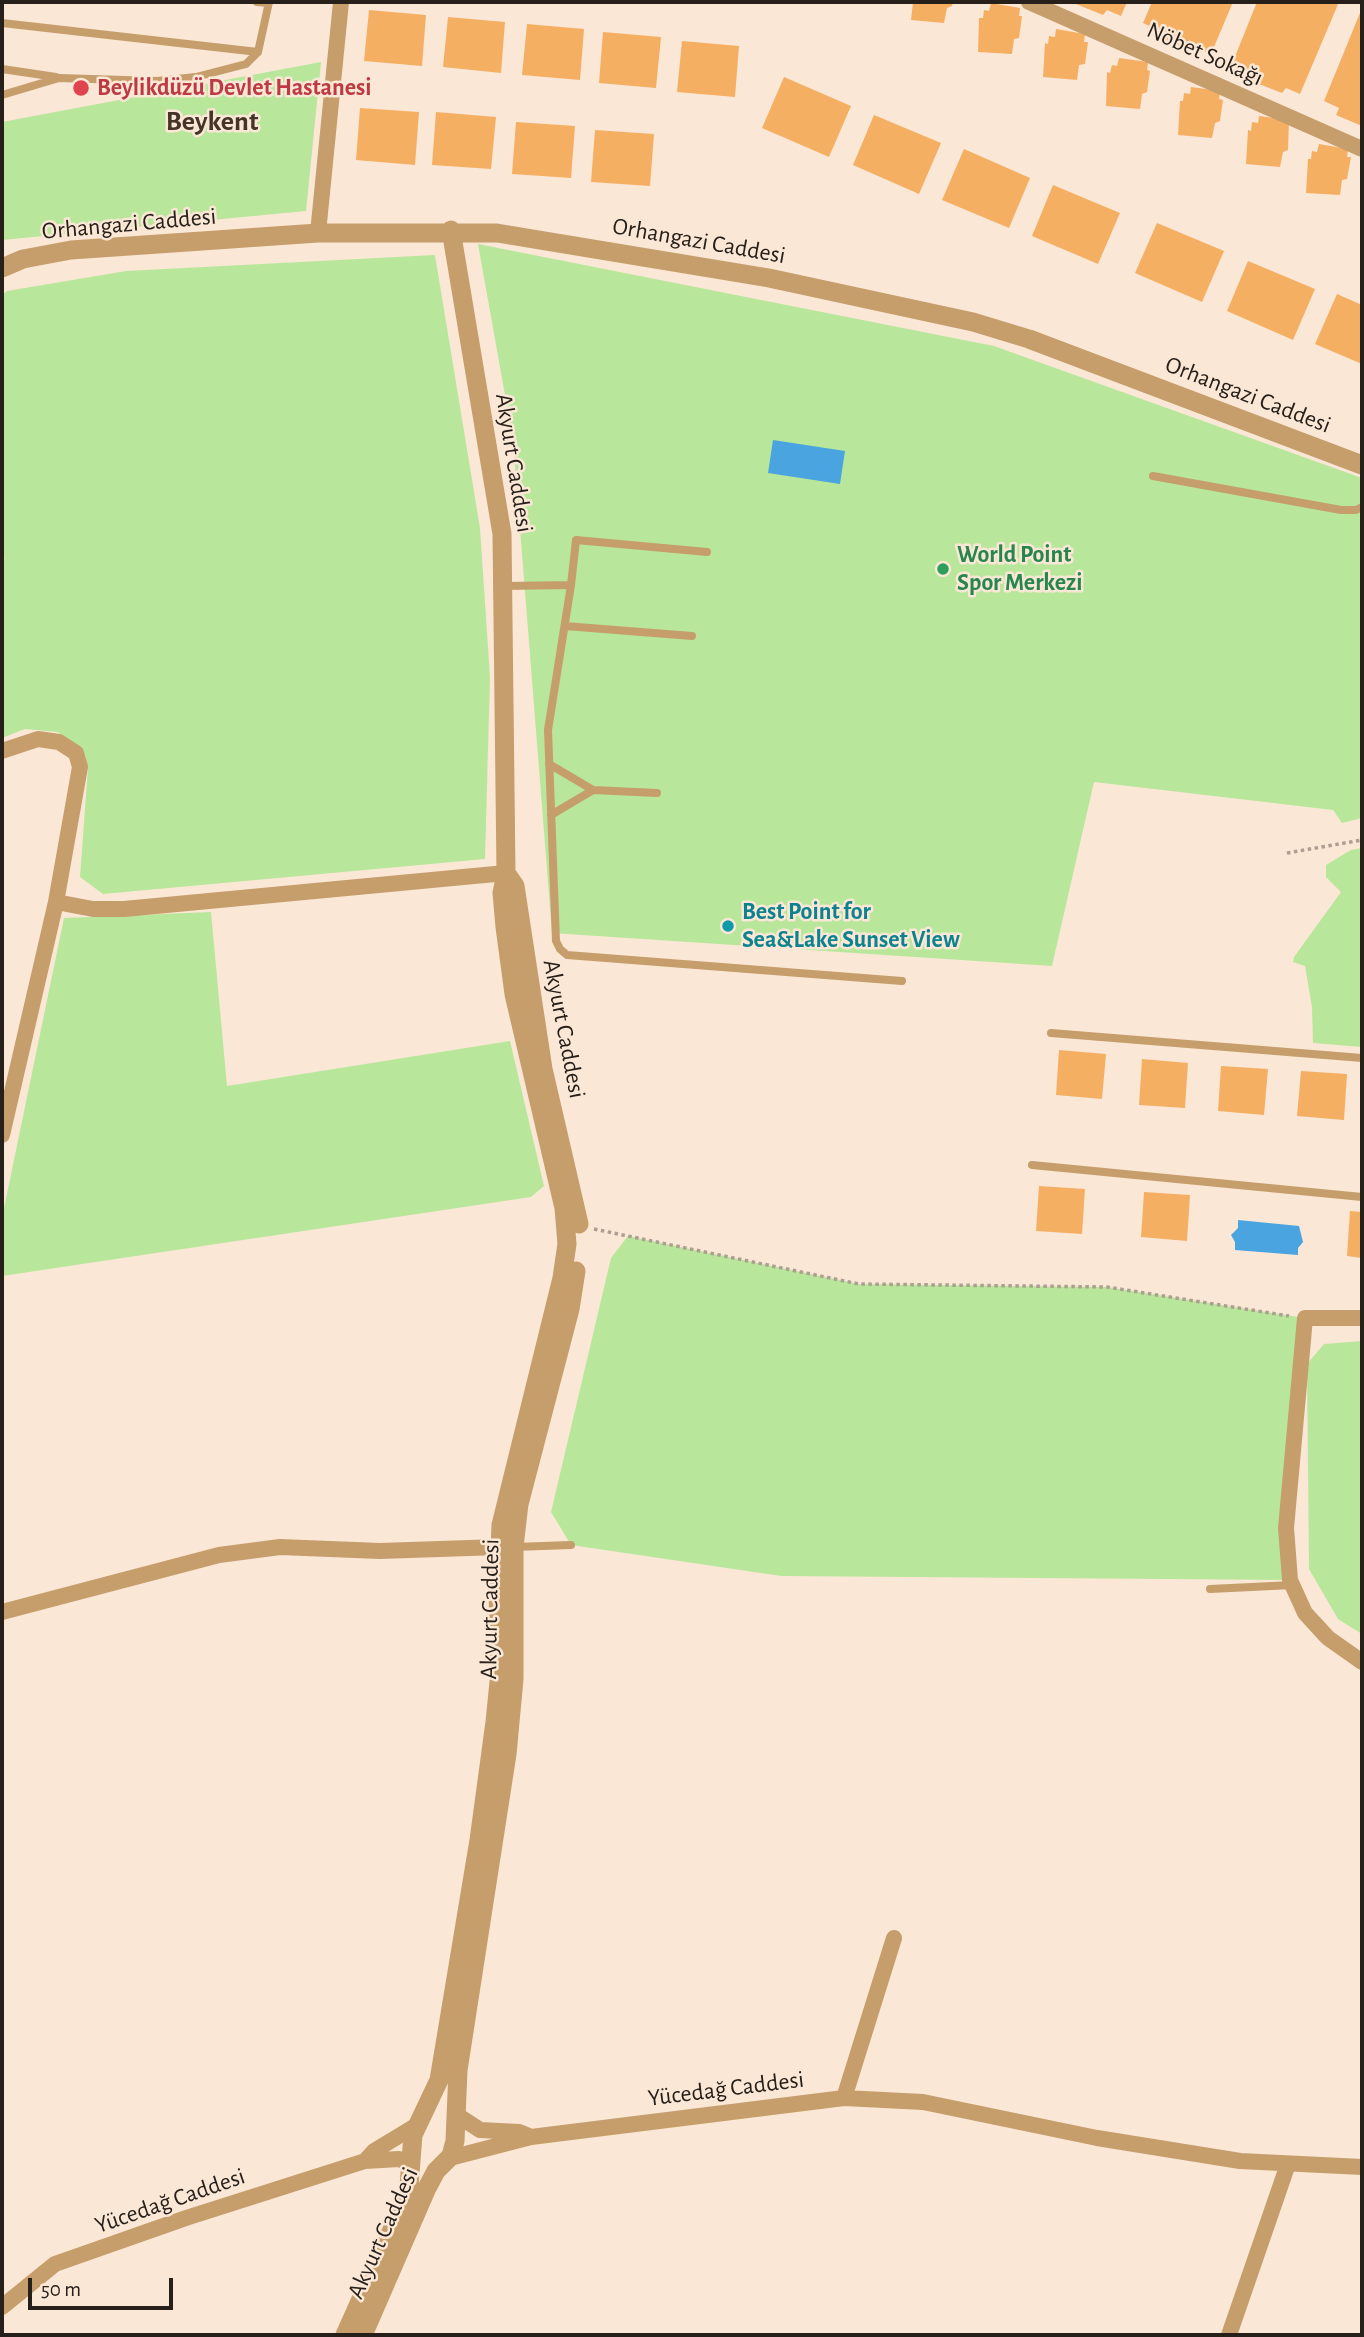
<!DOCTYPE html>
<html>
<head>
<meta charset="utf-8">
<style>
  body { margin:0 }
  #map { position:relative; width:1364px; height:2337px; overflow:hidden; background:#fbe7d6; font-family:"Alegreya Sans",sans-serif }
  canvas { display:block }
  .frame { position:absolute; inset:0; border:4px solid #27201a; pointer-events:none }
  .scale { position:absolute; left:28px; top:2278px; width:145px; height:32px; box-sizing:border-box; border:4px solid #27201a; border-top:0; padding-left:9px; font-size:21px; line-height:24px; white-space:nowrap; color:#27201a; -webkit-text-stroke:5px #fbe7d6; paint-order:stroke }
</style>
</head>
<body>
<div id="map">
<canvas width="1364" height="2337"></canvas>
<div class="frame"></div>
<div class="scale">50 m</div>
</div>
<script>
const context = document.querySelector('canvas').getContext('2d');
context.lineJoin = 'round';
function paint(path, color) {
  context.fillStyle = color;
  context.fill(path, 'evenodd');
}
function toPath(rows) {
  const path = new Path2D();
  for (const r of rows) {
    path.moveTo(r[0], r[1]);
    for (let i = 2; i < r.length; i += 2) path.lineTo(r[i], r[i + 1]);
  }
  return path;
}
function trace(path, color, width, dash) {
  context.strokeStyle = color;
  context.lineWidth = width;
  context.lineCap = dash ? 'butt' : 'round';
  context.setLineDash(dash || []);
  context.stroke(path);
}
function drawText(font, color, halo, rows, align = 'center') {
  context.font = font + ' "Alegreya Sans",sans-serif';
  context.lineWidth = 5;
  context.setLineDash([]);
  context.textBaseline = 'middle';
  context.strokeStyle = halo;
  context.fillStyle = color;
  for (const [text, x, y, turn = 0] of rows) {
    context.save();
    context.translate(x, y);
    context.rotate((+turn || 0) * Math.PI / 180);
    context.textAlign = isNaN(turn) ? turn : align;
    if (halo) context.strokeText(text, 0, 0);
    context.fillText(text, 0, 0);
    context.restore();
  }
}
const green = toPath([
  [321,62,306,211,2,240,2,122],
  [478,244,994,346,1362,478,1362,818,1342,823,1333,810,1094,782,1052,966,552,933,513,440],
  [435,255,480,528,490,677,485,859,103,894,80,877,88,768,85,755,58,732,25,729,2,738,2,560,5,559,2,555,2,295,7,291,126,271],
  [1362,848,1362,1047,1313,1043,1312,1007,1305,966,1293,962,1294,957,1341,892,1326,877,1326,865,1351,850],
  [211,912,227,1086,510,1041,544,1186,531,1197,2,1276,2,1218,64,918],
  [628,1236,859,1284,1107,1287,1305,1318,1290,1580,781,1576,571,1545,551,1512,611,1258],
  [1362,1341,1362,1634,1338,1619,1309,1569,1307,1364,1324,1344]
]);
const water = toPath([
  [773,440,845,451,840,484,768,473],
  [1238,1220,1299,1226,1303,1242,1298,1248,1298,1255,1235,1250,1235,1242,1231,1235,1238,1228]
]);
const building = toPath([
  [913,2,953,2,952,6,947,8,944,23,911,20],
  [1071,2,1127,2,1121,16,1107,10,1103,15],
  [1152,2,1233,2,1211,54,1197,48,1193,53,1155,37,1158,30,1143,23],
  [1257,2,1339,2,1300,94,1286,88,1282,93,1244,78,1247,70,1232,64],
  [991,3,1020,8,1019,16,1022,16,1019,38,1014,39,1012,54,978,52,979,18,983,18,984,10,989,11],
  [1362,8,1362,126,1336,115,1339,108,1324,101],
  [369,10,426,15,422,66,364,61],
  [448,17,505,22,501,73,443,67],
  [527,24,584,29,580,80,522,75],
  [1056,29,1085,34,1084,42,1088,42,1085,64,1079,65,1077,80,1043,77,1045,43,1048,44,1049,36,1055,37],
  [603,32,661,37,656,88,599,83],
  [682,41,739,46,735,97,677,92],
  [1119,58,1148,62,1147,70,1150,71,1147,92,1142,94,1140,109,1106,106,1107,72,1110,73,1112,65,1117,66],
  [784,77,851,106,829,157,762,128],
  [1191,87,1220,91,1219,99,1223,100,1220,121,1215,123,1212,138,1178,135,1180,101,1183,101,1184,93,1190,94],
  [360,108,419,112,415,165,356,160],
  [436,112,496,117,491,169,432,165],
  [874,115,941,143,919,194,853,165],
  [1259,116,1289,120,1288,150,1283,152,1280,167,1246,164,1248,130,1251,131,1252,122,1258,123],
  [516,122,575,126,571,178,512,174],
  [595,130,654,134,650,186,591,182],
  [1319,144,1348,149,1347,157,1351,157,1347,179,1342,180,1340,195,1306,193,1308,159,1311,159,1312,151,1317,152],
  [964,149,1030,178,1009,228,942,200],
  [1053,185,1120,213,1098,264,1032,236],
  [1157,223,1224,251,1202,302,1135,273],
  [1248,261,1315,289,1293,340,1227,311],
  [1337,294,1362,305,1362,364,1315,344],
  [1059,1050,1106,1054,1102,1099,1056,1095],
  [1142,1059,1188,1063,1185,1108,1139,1105],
  [1221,1066,1268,1069,1264,1115,1218,1111],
  [1301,1071,1347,1074,1344,1120,1297,1116],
  [1039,1186,1085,1189,1082,1234,1036,1231],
  [1144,1192,1190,1195,1187,1241,1141,1237],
  [1350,1211,1362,1212,1362,1258,1347,1256]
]);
const path = toPath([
  [1287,853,1362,840],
  [594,1229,859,1284,1107,1287,1289,1316]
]);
const service = toPath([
  [257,2,269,3],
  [2,23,258,52],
  [2,69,56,77],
  [2,95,59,78,157,81,196,77,246,64,258,52,269,2],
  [1153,476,1341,510,1356,510,1362,507],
  [571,585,576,540,707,552],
  [504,586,571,585,548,730,556,941,560,949,567,955,902,981],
  [565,626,692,636],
  [549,764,593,790],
  [551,815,593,790,657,793],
  [1051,1033,1362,1058],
  [1032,1165,1362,1197],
  [514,1547,571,1545],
  [1210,1589,1293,1585]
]);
const minor = toPath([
  [1029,2,1362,149],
  [318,233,341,2],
  [2,751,38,739,59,742,76,753,80,767,56,902,2,1135],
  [56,902,93,909,124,909,506,873],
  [1362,1318,1305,1318,1286,1528,1290,1580,1305,1613,1328,1638,1362,1662],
  [2,1612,219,1555,280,1547,380,1551,499,1547],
  [894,1938,844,2098,923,2102,1097,2138,1240,2161,1362,2167],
  [457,2115,480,2130,519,2132,531,2137],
  [450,2158,531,2137,844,2098],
  [365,2161,374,2151,417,2125],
  [2,2307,55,2264,186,2218,365,2161,399,2159,412,2164],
  [1229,2335,1288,2164]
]);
const tertiary = toPath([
  [2,268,23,259,71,250,318,233,497,233,769,278,973,322,1029,339,1362,465],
  [506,873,515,886,543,1069,579,1224],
  [345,2335,404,2203,409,2186,413,2135,439,2080,479,1840,495,1722,500,1672,498,1593,501,1525,562,1278,567,1244,564,1208,514,994,505,927,502,893,506,873,502,534,451,230],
  [363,2335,427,2188,436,2171,451,2156,455,2141,458,2070,507,1754,514,1679,514,1547,519,1504,570,1309,576,1271]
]);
const markers = [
  [81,88,9,"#e0444e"],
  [943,569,7,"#2e9e5b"],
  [728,926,7,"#0f9aa8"]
];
const streetNames = [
  ["Nöbet Sokağı",1205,54,24],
  ["Orhangazi Caddesi",129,224,-5],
  ["Orhangazi Caddesi",699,241,10],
  ["Orhangazi Caddesi",1248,395,21],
  ["Akyurt Caddesi",514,463,81],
  ["Akyurt Caddesi",564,1029,79],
  ["Akyurt Caddesi",490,1609,-89],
  ["Yücedağ Caddesi",726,2089,-7],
  ["Yücedağ Caddesi",170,2201,-19],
  ["Akyurt Caddesi",383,2233,-66]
];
const healthNames = [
  ["Beylikdüzü Devlet Hastanesi",97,88]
];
const leisureNames = [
  ["World Point",957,555],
  ["Spor Merkezi",957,583]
];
const cultureNames = [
  ["Best Point for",742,912],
  ["Sea&Lake Sunset View",742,940]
];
const quarterNames = [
  ["Beykent",212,122]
];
paint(green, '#b8e79b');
paint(water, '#49a4e0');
paint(building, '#f5af63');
trace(path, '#ad9e91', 3.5, [3.5, 3.5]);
trace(service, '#c69e6b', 8);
trace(minor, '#c69e6b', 16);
trace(tertiary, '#c69e6b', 19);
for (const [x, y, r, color] of markers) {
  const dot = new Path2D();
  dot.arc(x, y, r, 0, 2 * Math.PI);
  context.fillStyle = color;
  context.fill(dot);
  trace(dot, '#fbe7d6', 2.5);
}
drawText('24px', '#27201a', '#fbe7d6', streetNames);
drawText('bold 24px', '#be3a42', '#fbe7d6', healthNames, 'left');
drawText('bold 24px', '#27864d', '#fbe7d6', leisureNames, 'left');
drawText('bold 24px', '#0d838f', '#fbe7d6', cultureNames, 'left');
drawText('bold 28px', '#443528', '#fbe7d6', quarterNames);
</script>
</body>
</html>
